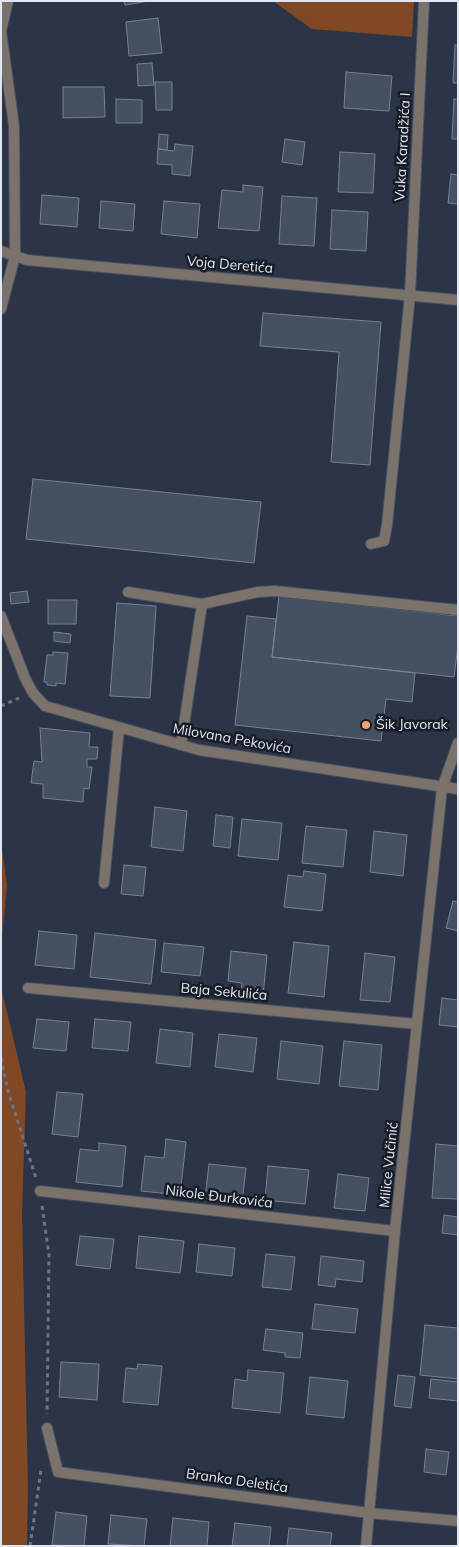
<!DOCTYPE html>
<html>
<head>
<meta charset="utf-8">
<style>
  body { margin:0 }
  #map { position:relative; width:459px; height:1547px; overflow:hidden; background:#2b3547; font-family:Mulish,sans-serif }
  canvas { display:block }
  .frame { position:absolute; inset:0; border:2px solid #e0e6f2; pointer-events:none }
</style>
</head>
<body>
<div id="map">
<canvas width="459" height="1547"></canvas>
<div class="frame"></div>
</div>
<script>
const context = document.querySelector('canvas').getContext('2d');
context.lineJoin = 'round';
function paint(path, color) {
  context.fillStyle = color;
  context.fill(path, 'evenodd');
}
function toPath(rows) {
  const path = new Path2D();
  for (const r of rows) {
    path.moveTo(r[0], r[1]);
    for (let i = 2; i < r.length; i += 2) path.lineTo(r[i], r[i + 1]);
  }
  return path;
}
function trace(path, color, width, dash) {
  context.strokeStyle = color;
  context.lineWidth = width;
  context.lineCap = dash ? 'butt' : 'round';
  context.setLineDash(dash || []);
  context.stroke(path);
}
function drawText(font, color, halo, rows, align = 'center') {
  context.font = font + ' Mulish,sans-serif';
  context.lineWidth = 5;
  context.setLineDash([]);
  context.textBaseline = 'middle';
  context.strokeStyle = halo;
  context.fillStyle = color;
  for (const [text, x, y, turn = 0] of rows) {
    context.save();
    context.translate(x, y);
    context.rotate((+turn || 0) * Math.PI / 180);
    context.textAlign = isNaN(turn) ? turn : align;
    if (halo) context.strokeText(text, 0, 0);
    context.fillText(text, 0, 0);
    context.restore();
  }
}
const green = toPath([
  [273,1,414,1,412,37,312,29],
  [1,841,7,885,1,948],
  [1,987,26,1092,22,1213,28,1488,27,1546,1,1546]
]);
const building = toPath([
  [124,1,149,1,125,5,124,1],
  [158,18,162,53,129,56,126,22,158,18],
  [455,45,458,45,458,83,453,83,455,45],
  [152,63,154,85,138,86,137,64,152,63],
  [346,72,392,76,389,111,344,108,346,72],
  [155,82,172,82,172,110,156,110,155,82],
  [63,87,104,87,105,117,63,118,63,87],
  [116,99,142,100,142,123,116,123,116,99],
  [454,99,458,99,458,139,452,139,454,99],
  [159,134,168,135,167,150,158,149,159,134],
  [285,139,305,142,302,165,282,162,285,139],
  [175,144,193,146,190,176,172,174,172,165,157,164,158,149,174,151,175,144],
  [340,152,375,154,373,193,338,192,340,152],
  [451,174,458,175,458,204,448,203,451,174],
  [243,185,263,187,259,231,218,228,222,190,243,192,243,185],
  [42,195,79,198,77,227,40,224,42,195],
  [282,196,317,198,314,246,279,244,282,196],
  [101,201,135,204,133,231,99,228,101,201],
  [164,201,200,204,197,238,161,234,164,201],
  [332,210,368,212,366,251,330,249,332,210],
  [263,313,381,322,370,465,331,462,339,352,260,346,263,313],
  [33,479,261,502,254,563,26,539,33,479],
  [27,591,29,602,11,604,10,593,27,591],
  [279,596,458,616,458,646,454,677,272,657,279,596],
  [48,600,77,600,76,624,48,624,48,600],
  [117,603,156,606,150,698,110,696,117,603],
  [247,616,276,619,272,657,415,673,412,702,386,699,381,741,235,725,247,616],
  [54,632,71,634,70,643,54,641,54,632],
  [53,652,68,653,65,684,56,683,56,686,47,685,47,682,44,682,47,655,53,655,53,652],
  [40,728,90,733,89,747,98,747,97,759,87,759,87,767,92,767,89,789,84,788,83,802,43,798,43,784,31,783,34,761,42,762,40,728],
  [155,807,187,811,183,851,151,847,155,807],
  [216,815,233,817,230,848,213,846,216,815],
  [242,819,282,823,278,860,238,856,242,819],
  [306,826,347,830,343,867,302,863,306,826],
  [374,831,407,835,403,876,370,872,374,831],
  [124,865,146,867,143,896,121,894,124,865],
  [304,871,326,874,322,911,284,907,288,875,303,877,304,871],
  [453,901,458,902,458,931,446,928,453,901],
  [39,931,77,935,74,969,35,965,39,931],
  [95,933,156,940,151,984,90,977,95,933],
  [294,942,329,946,324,997,288,993,294,942],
  [164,943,204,947,200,976,161,972,164,943],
  [231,951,267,955,263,996,241,993,242,983,228,981,231,951],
  [365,953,395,957,390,1002,360,1000,365,953],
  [442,998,458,1000,458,1027,439,1025,442,998],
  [37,1019,69,1022,66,1051,33,1048,37,1019],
  [95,1019,131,1022,128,1051,92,1048,95,1019],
  [160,1029,193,1033,190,1067,156,1063,160,1029],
  [219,1034,257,1038,253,1072,215,1067,219,1034],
  [281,1041,323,1046,319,1084,277,1079,281,1041],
  [344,1041,382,1045,378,1090,339,1086,344,1041],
  [57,1092,83,1094,78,1137,52,1134,57,1092],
  [166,1139,186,1142,180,1195,141,1191,145,1156,164,1158,166,1139],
  [99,1143,126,1146,122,1187,76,1182,80,1149,99,1151,99,1143],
  [436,1144,458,1146,458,1199,432,1198,436,1144],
  [209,1164,246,1168,242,1202,205,1198,209,1164],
  [268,1166,309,1170,305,1204,265,1200,268,1166],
  [338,1174,369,1178,365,1211,334,1208,338,1174],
  [444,1215,458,1217,458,1235,442,1233,444,1215],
  [80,1236,114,1239,110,1269,76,1265,80,1236],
  [139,1236,184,1241,180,1273,136,1268,139,1236],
  [199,1244,235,1248,232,1276,196,1272,199,1244],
  [266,1254,295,1257,291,1290,262,1287,266,1254],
  [321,1256,364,1261,362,1282,336,1279,335,1287,318,1285,321,1256],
  [315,1304,358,1309,355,1333,312,1329,315,1304],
  [425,1325,458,1328,458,1379,420,1375,425,1325],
  [266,1329,303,1333,300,1358,285,1357,285,1353,263,1350,266,1329],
  [61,1362,99,1364,97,1400,59,1397,61,1362],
  [138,1364,162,1366,158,1405,123,1402,126,1368,137,1369,138,1364],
  [248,1370,284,1373,280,1413,232,1408,235,1379,247,1381,248,1370],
  [398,1375,415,1377,411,1408,394,1406,398,1375],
  [310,1377,348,1381,344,1418,306,1414,310,1377],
  [431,1379,458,1382,458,1401,429,1398,431,1379],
  [426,1449,449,1452,446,1475,424,1472,426,1449],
  [56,1512,87,1516,84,1546,52,1545,56,1512],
  [111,1515,147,1519,144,1546,108,1544,111,1515],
  [173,1518,209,1522,207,1546,170,1546,173,1518],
  [235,1523,271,1527,269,1546,232,1546,235,1523],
  [289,1528,332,1533,330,1546,287,1546,289,1528]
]);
const path = toPath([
  [1,706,19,698],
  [1,1058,8,1091,36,1178],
  [42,1206,49,1255,47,1414],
  [30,1546,41,1470]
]);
const lane = toPath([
  [1,31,14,126,15,256],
  [1,31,8,1],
  [371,544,384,541,387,525,410,295],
  [128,592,202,604,258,592,275,591,458,610],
  [181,745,202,604],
  [442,788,458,743],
  [104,883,119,728]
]);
const street = toPath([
  [1,251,27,260,458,300],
  [410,295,424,1],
  [1,309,15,256],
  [1,616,25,678,33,693,45,706,199,750,458,789],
  [28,988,417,1024],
  [40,1191,395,1231],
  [47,1428,58,1472,369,1513,458,1521],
  [366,1546,395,1231,442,788]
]);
const markers = [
  [366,725,5,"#efa376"]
];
const streetNames = [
  ["Vuka Karadžića I",403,147,-87],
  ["Voja Deretića",230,265,5],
  ["Milovana Pekovića",232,739,10],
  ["Baja Sekulića",224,992,5],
  ["Milice Vučinić",389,1165,-84],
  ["Nikole Đurkovića",219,1197,7],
  ["Branka Deletića",237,1481,8]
];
const poiNames = [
  ["Šik Javorak",376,725]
];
paint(green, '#804823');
paint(building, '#455063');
trace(building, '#758196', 1);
trace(lane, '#485162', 12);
trace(street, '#485162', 12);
trace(path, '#6c7585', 3, [4, 4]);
trace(lane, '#7c726c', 10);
trace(street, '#7c726c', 10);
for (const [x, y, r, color] of markers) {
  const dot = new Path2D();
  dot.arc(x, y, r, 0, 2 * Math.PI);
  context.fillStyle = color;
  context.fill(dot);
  trace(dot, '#181c25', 2);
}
drawText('14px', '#e0e6f2', '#181c25', streetNames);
drawText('14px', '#e0e6f2', '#181c25', poiNames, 'left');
</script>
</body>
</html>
